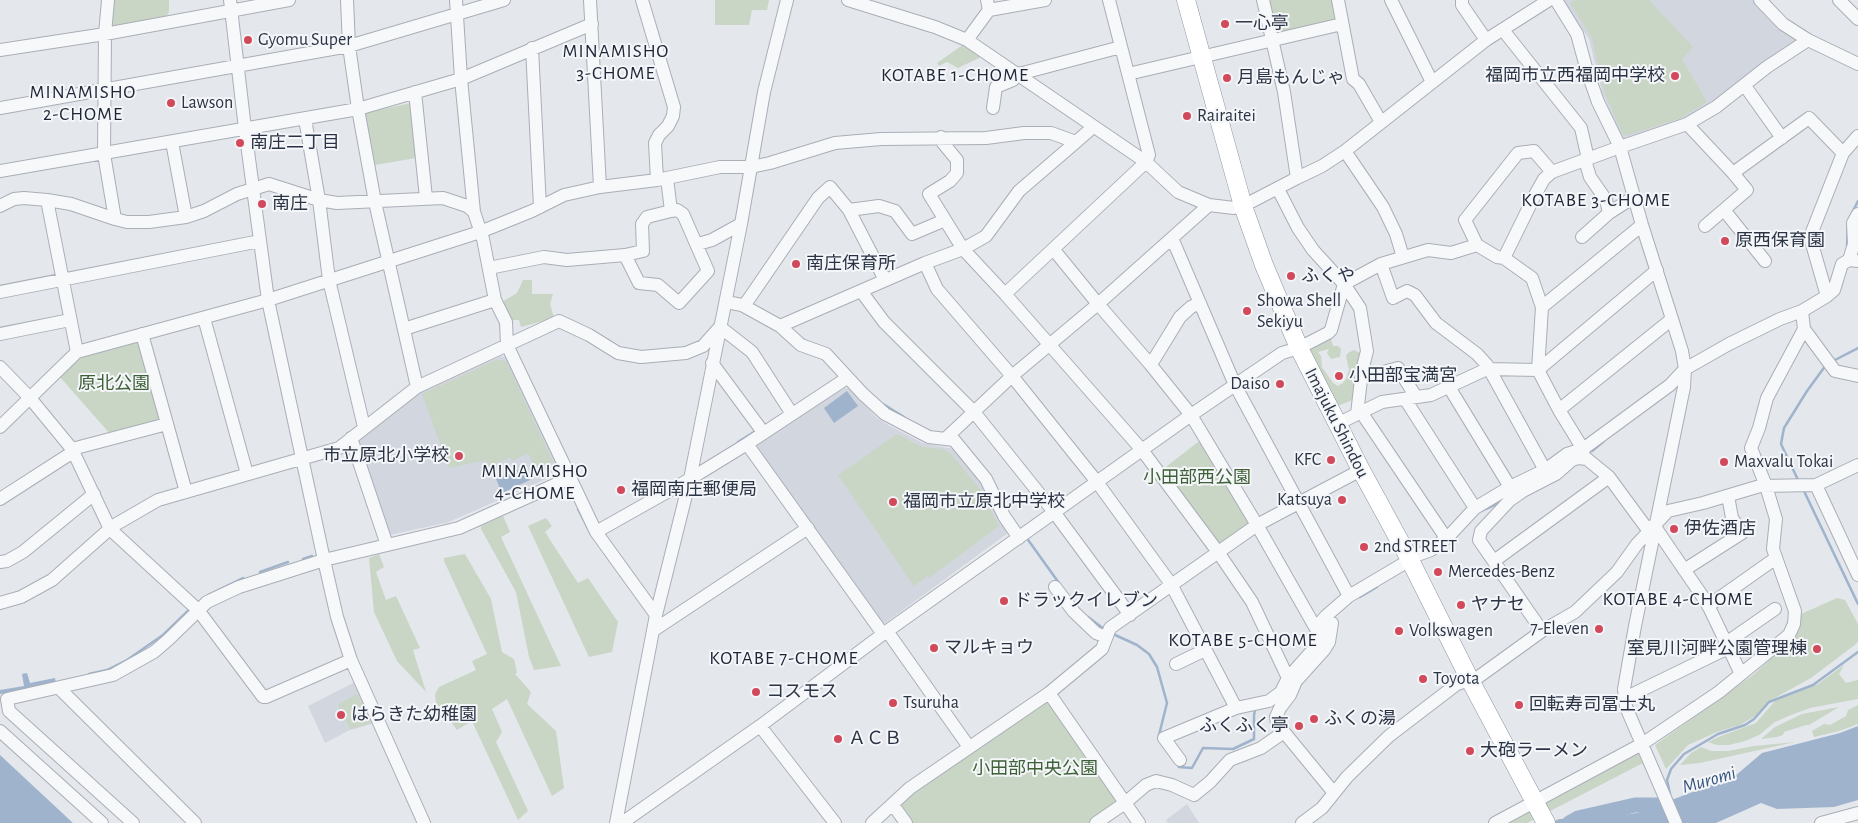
<!DOCTYPE html>
<html>
<head>
<meta charset="utf-8">
<style>
  body { margin:0 }
  canvas { display:block; background:#e4e7ec }
</style>
</head>
<body>
<canvas width="1858" height="823"></canvas>
<script>
const context = document.querySelector('canvas').getContext('2d');
context.lineJoin = 'round';
function paint(path, color) {
  context.fillStyle = color;
  context.fill(path, 'evenodd');
}
function toPath(rows) {
  const path = new Path2D();
  for (const r of rows) {
    path.moveTo(r[0], r[1]);
    for (let i = 2; i < r.length; i += 2) path.lineTo(r[i], r[i + 1]);
  }
  return path;
}
function trace(path, color, width, dash) {
  context.strokeStyle = color;
  context.lineWidth = width;
  context.lineCap = dash ? 'butt' : 'round';
  context.setLineDash(dash || []);
  context.stroke(path);
}
function drawText(font, color, halo, rows, align = 'center') {
  context.font = font + ' "Alegreya Sans","Noto Sans JP",sans-serif';
  context.lineWidth = 4;
  context.setLineDash([]);
  context.textBaseline = 'middle';
  context.strokeStyle = halo;
  context.fillStyle = color;
  for (const [text, x, y, turn = 0] of rows) {
    context.save();
    context.translate(x, y);
    context.rotate((+turn || 0) * Math.PI / 180);
    context.textAlign = isNaN(turn) ? turn : align;
    if (halo) context.strokeText(text, 0, 0);
    context.fillText(text, 0, 0);
    context.restore();
  }
}
const built = toPath([
  [1563,0,1754,0,1797,39,1797,43,1687,121,1622,139,1602,92,1589,39],
  [501,356,508,358,562,472,449,522,390,535,358,440,388,415,420,392],
  [845,388,850,389,876,417,888,425,923,443,953,449,983,486,1008,533,881,626,756,445,759,441],
  [355,682,374,723,348,731,325,743,308,706],
  [1187,804,1199,823,1168,823,1166,820]
]);
const green = toPath([
  [113,0,169,0,169,12,165,19,113,27,110,25],
  [715,0,769,0,767,10,752,10,749,25,715,25],
  [1266,0,1336,0,1340,22,1274,36],
  [1575,0,1649,0,1693,47,1682,59,1707,102,1681,118,1628,135,1623,135,1604,92,1592,38,1570,3],
  [964,44,981,57,958,68,947,62,939,66,937,63],
  [411,103,416,158,375,165,365,113],
  [523,280,532,280,532,294,553,294,550,304,554,318,521,327,519,320,511,320,502,302,517,293],
  [1329,336,1331,339,1333,346,1338,346,1341,349,1340,357,1331,359,1327,353,1329,349,1318,352,1321,356,1322,367,1333,383,1338,386,1343,383,1346,379,1349,370,1346,356,1348,353,1354,350,1360,353,1353,400,1337,406,1307,346],
  [137,340,141,343,160,420,111,435,59,376,79,356],
  [496,360,506,361,553,462,536,470,528,453,512,461,510,457,489,467,486,460,449,468,422,394],
  [897,434,922,447,943,449,951,454,980,489,999,526,929,578,928,576,914,586,838,475],
  [1198,442,1202,443,1250,520,1250,526,1217,545,1164,473,1167,466],
  [503,516,510,532,501,537,561,666,534,670,529,657,516,592,481,529,481,526],
  [546,518,552,526,545,532,578,583,588,578,618,622,612,652,589,657,528,526],
  [379,554,384,567,376,572,386,600,396,596,420,648,413,650,426,692,397,661,374,612,369,558],
  [465,554,491,599,502,652,514,659,517,673,515,674,531,692,527,704,556,731,564,788,552,796,507,699,492,709,502,732,496,742,528,811,518,820,472,721,457,730,436,703,435,694,439,687,476,670,472,661,487,654,444,561,444,558],
  [1837,598,1845,600,1858,624,1858,641,1856,644,1811,678,1769,701,1755,716,1740,725,1717,732,1688,745,1666,769,1655,745,1753,675,1795,637,1801,625,1801,614],
  [1844,665,1839,674,1846,683,1858,680,1858,699,1810,708,1791,715,1775,722,1759,735,1745,741,1729,745,1717,745,1708,742,1721,736,1756,723,1775,701,1818,684],
  [1049,693,1125,803,1095,823,906,823,897,801],
  [357,694,371,723,350,729,338,705],
  [1858,705,1858,724,1839,731,1814,737,1812,731,1824,724,1830,725,1846,716,1848,710],
  [1839,707,1809,725,1806,725,1784,732,1783,735,1777,737,1761,739,1775,727,1802,714],
  [1795,742,1700,763,1680,765,1691,753,1701,747,1711,751,1728,751,1754,746],
  [1636,752,1639,754,1643,763,1527,823,1505,823]
]);
const water = toPath([
  [847,391,858,406,834,423,824,408],
  [524,467,530,480,502,493,496,479],
  [27,673,30,683,55,678,56,684,0,694,0,690,24,686,22,674],
  [1858,726,1858,800,1834,807,1777,809,1761,803,1716,823,1550,823,1559,819,1599,818,1637,813,1735,776,1762,753,1840,733],
  [0,755,73,823,0,823]
]);
const stream = toPath([
  [1852,213,1858,201],
  [1847,247,1848,222],
  [1833,361,1858,348],
  [883,404,904,417],
  [738,442,754,432],
  [1587,452,1592,451,1603,442],
  [1799,482,1781,444,1784,428,1807,391,1826,365],
  [1803,489,1858,604],
  [578,509,589,530],
  [1481,511,1499,503],
  [1026,537,1059,583],
  [303,559,312,556],
  [260,572,288,562],
  [208,595,243,578],
  [1360,597,1377,587],
  [1088,617,1104,629],
  [1113,634,1137,645,1149,654,1157,667,1167,703,1159,735],
  [89,674,107,670,127,660,163,635,190,609],
  [1178,765,1179,767,1192,768,1203,748,1233,749,1254,739,1254,716,1255,709],
  [1670,794,1667,780,1671,769,1684,754,1718,734,1745,725,1754,719,1769,702,1813,685,1858,652]
]);
const river = toPath([
  [1569,823,1578,818,1635,805,1657,805,1674,811,1677,810]
]);
const minor = toPath([
  [108,0,105,34,104,154,115,219],
  [230,0,245,129,268,300,324,560,337,617,351,660,424,823],
  [347,0,349,46,358,109,375,202,417,387],
  [456,0,461,79,474,212,483,239,495,300,506,322,507,345,596,532,656,615],
  [590,0,600,187],
  [642,0,674,107,673,116,668,126,659,135,655,143,657,180],
  [848,0,935,27,967,40,1146,162,1178,192,1209,205,1234,208,1243,206,1297,178,1284,92,1263,0],
  [1338,0,1353,79,1359,84,1381,122],
  [1391,0,1432,82],
  [1462,0,1462,5,1486,40],
  [1556,0,1577,34,1587,71,1598,102,1620,147,1642,225,1672,319,1682,351,1685,369,1684,387,1635,626,1624,689,1626,707,1676,823],
  [1760,0,1783,24,1808,40,1858,64],
  [1839,0,1858,19],
  [989,10,1045,0],
  [1503,30,1581,128,1588,159],
  [967,40,989,10,987,0],
  [532,48,540,207],
  [0,50,105,34,289,0],
  [1019,74,1121,47],
  [1128,74,1342,24],
  [1745,86,1782,138],
  [415,92,426,198],
  [0,108,349,46,504,0],
  [993,108,996,87,1013,80,1017,73],
  [305,119,319,200,329,280,364,427],
  [1687,124,1733,173,1809,118,1843,153],
  [941,137,943,143,957,160,957,173,950,181,929,194,963,249,1005,294,1146,162,1149,155,1109,0],
  [172,142,186,217],
  [1345,151,1383,207,1396,234,1403,257],
  [1585,160,1590,177,1606,200,1609,213],
  [0,171,358,109,461,79,592,24],
  [1297,178,1322,166,1345,151,1486,40,1549,0],
  [1278,189,1298,228,1313,250,1344,284,1360,308,1367,351,1362,371,1357,414],
  [47,200,77,352],
  [0,206,14,199,24,198,47,200,71,204,115,219,127,222,149,222,186,217,204,211,237,194,269,184,319,200,337,203,443,198,467,206,474,212],
  [849,210,885,280],
  [1724,210,1765,261],
  [1705,226,1747,190,1733,173],
  [1582,237,1609,213,1634,197],
  [1172,238,1235,385,1349,596],
  [698,244,712,240,741,224],
  [1054,250,1098,304,1150,364,1191,415,1257,525,1319,634],
  [625,255,639,283,658,285,679,303,708,271,683,214,677,210,671,211],
  [1504,258,1535,195,1544,179,1552,172],
  [1849,260,1854,244,1853,223,1858,214],
  [925,263,937,289,1012,376,1097,482,1171,584,1236,708],
  [1381,264,1393,298,1407,291,1415,295,1436,323,1477,354,1487,365,1545,470],
  [489,268,544,257,567,260,625,255,643,251,642,224,647,217,671,211,667,178],
  [861,291,884,322,974,412,1054,512,1130,615],
  [0,292,260,241],
  [1005,294,1142,450,1218,552,1252,602,1288,678,1281,692,1269,701,1236,708,1164,738,1180,760],
  [1827,296,1834,290,1842,264,1849,260,1858,261],
  [726,302,742,305,780,326,801,345,826,354,863,394,885,414,929,437,954,440,986,479,1004,516,1019,538],
  [744,306,818,198,830,187,849,210,879,206,895,211,912,234,945,220],
  [1542,307,1642,225],
  [204,318,247,474],
  [780,326,925,263,963,249,986,236,1019,191,1076,142,1093,127],
  [404,329,495,300],
  [1804,329,1835,371,1858,376],
  [0,334,70,320],
  [142,334,186,492],
  [712,363,763,432],
  [1150,364,1153,361,1180,317,1191,307,1200,303],
  [0,367,30,398,72,449,110,529,198,610,263,697,266,697,351,660],
  [1361,378,1398,368,1416,397],
  [1449,387,1510,487],
  [1405,399,1475,508,1510,487,1545,470,1567,454,1583,449,1670,385,1685,369,1729,344,1780,319,1802,311,1827,296,1810,237,1843,153,1858,136],
  [1559,410,1672,319],
  [1361,412,1446,538],
  [1337,424,1382,402,1431,395,1487,369,1538,370,1657,270],
  [0,427,77,352,268,300,480,232,532,211,564,195,600,187,657,180,720,167,751,167,770,163,835,143,881,139,986,138,1024,133,1051,133,1076,142],
  [351,438,387,545],
  [945,439,1012,376,1098,304,1209,205],
  [747,444,883,634],
  [72,449,167,424],
  [1584,458,1583,449,1559,410,1538,370,1542,307,1532,278,1504,258,1497,257,1477,245,1465,220,1518,153,1534,151,1552,172,1620,147,1687,124,1716,107,1767,67,1808,40],
  [1816,485,1858,575],
  [0,499,73,452],
  [1655,527,1707,603,1741,674],
  [596,532,690,479,747,444,847,378],
  [1409,558,1431,550,1449,536,1475,508],
  [1494,561,1609,477],
  [0,562,7,561,23,552,94,494],
  [1684,570,1742,533,1732,518,1728,496],
  [1055,587,1074,612,1096,633,1106,637],
  [0,603,21,597,52,580,113,526,158,500,339,448,417,387,559,321,589,335,618,353,641,357,686,353,703,346,720,327,752,352,792,414],
  [1708,606,1776,558],
  [654,630,808,528],
  [887,631,969,747],
  [1542,631,1479,540,1481,531,1510,500,1523,491,1556,474,1572,460,1578,458,1587,459,1609,477,1645,526,1655,527],
  [1726,643,1775,609],
  [1176,664,1205,650],
  [1288,678,1319,643,1320,623,1326,616,1349,596,1403,564],
  [59,688,195,823],
  [1049,693,1139,823],
  [1625,698,1728,648],
  [760,726,835,823],
  [0,731,102,823],
  [1284,732,1277,724,1276,717,1280,708,1290,695,1296,681,1324,650,1329,642,1332,623],
  [893,805,906,823],
  [133,823,9,711,7,699,113,675,154,652,168,640,207,602,239,587,324,560,459,528,570,478],
  [616,823,656,615,690,479,741,224,764,92,787,0],
  [622,823,760,726,883,634,1191,415,1282,353,1299,348,1328,333,1331,330,1344,284,1381,264,1428,250,1451,253,1477,245],
  [872,823,910,788,1049,693,1102,649,1110,628,1257,525,1361,470],
  [1096,823,1125,803,1146,785,1156,781,1172,785,1194,795,1210,782,1230,760,1261,748,1284,732,1334,793],
  [1302,823,1322,808,1347,777,1389,736,1457,684,1477,678,1542,631,1575,612,1617,572,1637,544,1668,511,1703,503,1760,486,1816,485,1858,465],
  [1495,823,1642,744,1719,692,1789,635,1794,624,1795,611,1773,549,1776,519,1766,486,1751,448,1759,428,1767,398,1804,329,1802,311],
  [1821,823,1858,813]
]);
const highway = toPath([
  [1186,0,1243,206,1264,265,1299,348,1361,470,1409,558,1470,680,1546,823]
]);
const markers = [
  [1225,24,5,"#d1495b"],
  [248,40,5,"#d1495b"],
  [1675,76,5,"#d1495b"],
  [1227,78,5,"#d1495b"],
  [171,103,5,"#d1495b"],
  [1187,116,5,"#d1495b"],
  [240,143,5,"#d1495b"],
  [262,204,5,"#d1495b"],
  [1725,241,5,"#d1495b"],
  [796,264,5,"#d1495b"],
  [1291,276,5,"#d1495b"],
  [1247,311,5,"#d1495b"],
  [1339,376,5,"#d1495b"],
  [1280,384,5,"#d1495b"],
  [459,456,5,"#d1495b"],
  [1331,460,5,"#d1495b"],
  [1724,462,5,"#d1495b"],
  [621,490,5,"#d1495b"],
  [1342,500,5,"#d1495b"],
  [893,502,5,"#d1495b"],
  [1674,529,5,"#d1495b"],
  [1364,547,5,"#d1495b"],
  [1438,572,5,"#d1495b"],
  [1004,601,5,"#d1495b"],
  [1461,605,5,"#d1495b"],
  [1599,629,5,"#d1495b"],
  [1399,631,5,"#d1495b"],
  [934,648,5,"#d1495b"],
  [1817,649,5,"#d1495b"],
  [1423,679,5,"#d1495b"],
  [756,692,5,"#d1495b"],
  [893,703,5,"#d1495b"],
  [1519,705,5,"#d1495b"],
  [341,715,5,"#d1495b"],
  [1314,719,5,"#d1495b"],
  [1299,726,5,"#d1495b"],
  [838,739,5,"#d1495b"],
  [1470,751,5,"#d1495b"]
];
const poiNames = [
  ["一心亭",1235,24],
  ["Gyomu Super",258,40],
  ["福岡市立西福岡中学校",1665,76,"right"],
  ["月島もんじゃ",1237,78],
  ["Lawson",181,103],
  ["Rairaitei",1197,116],
  ["南庄二丁目",250,143],
  ["南庄",272,204],
  ["原西保育園",1735,241],
  ["南庄保育所",806,264],
  ["ふくや",1301,276],
  ["Showa Shell",1257,301],
  ["Sekiyu",1257,322],
  ["小田部宝満宮",1349,376],
  ["Daiso",1270,384,"right"],
  ["市立原北小学校",449,456,"right"],
  ["KFC",1321,460,"right"],
  ["Maxvalu Tokai",1734,462],
  ["福岡南庄郵便局",631,490],
  ["Katsuya",1332,500,"right"],
  ["福岡市立原北中学校",903,502],
  ["伊佐酒店",1684,529],
  ["2nd STREET",1374,547],
  ["Mercedes-Benz",1448,572],
  ["ドラックイレブン",1014,601],
  ["ヤナセ",1471,605],
  ["7-Eleven",1589,629,"right"],
  ["Volkswagen",1409,631],
  ["マルキョウ",944,648],
  ["室見川河畔公園管理棟",1807,649,"right"],
  ["Toyota",1433,679],
  ["コスモス",766,692],
  ["Tsuruha",903,703],
  ["回転寿司冨士丸",1529,705],
  ["はらきた幼稚園",351,715],
  ["ふくの湯",1324,719],
  ["ふくふく亭",1289,726,"right"],
  ["ＡＣＢ",848,739],
  ["大砲ラーメン",1480,751]
];
const parkNames = [
  ["原北公園",114,384],
  ["小田部西公園",1197,478],
  ["小田部中央公園",1035,769]
];
const streetNames = [
  ["Imajuku Shindou",1337,423,63]
];
const neighbourhoodNames = [
  ["MINAMISHO",616,51],
  ["3-CHOME",616,73],
  ["KOTABE 1-CHOME",955,75],
  ["MINAMISHO",83,92],
  ["2-CHOME",83,114],
  ["KOTABE 3-CHOME",1596,200],
  ["MINAMISHO",535,471],
  ["4-CHOME",535,493],
  ["KOTABE 4-CHOME",1678,599],
  ["KOTABE 5-CHOME",1243,640],
  ["KOTABE 7-CHOME",784,658]
];
const waterNames = [
  ["Muromi",1709,780,-16]
];
paint(built, '#d2d6de');
paint(green, '#c9d6c5');
paint(water, '#9fb4cc');
trace(stream, '#9fb4cc', 2.5);
trace(river, '#9fb4cc', 15);
trace(minor, '#a9aeb7', 14);
trace(highway, '#8b94a3', 19);
trace(minor, '#f7f8fa', 12);
trace(highway, '#fff', 18);
for (const [x, y, r, color] of markers) {
  const dot = new Path2D();
  dot.arc(x, y, r, 0, 2 * Math.PI);
  context.fillStyle = color;
  context.fill(dot);
  trace(dot, '#f4f6f9', 2);
}
drawText('18px', '#2b3445', '#f4f6f9', poiNames, 'left');
drawText('18px', '#3f6138', '#f4f6f9', parkNames);
drawText('18px', '#2b3445', '#f4f6f9', streetNames);
context.letterSpacing = '1px';
drawText('19px', '#1d2536', '#f4f6f9', neighbourhoodNames);
context.letterSpacing = '0px';
drawText('italic 19px', '#34527a', '#f4f6f9', waterNames);
</script>
</body>
</html>
